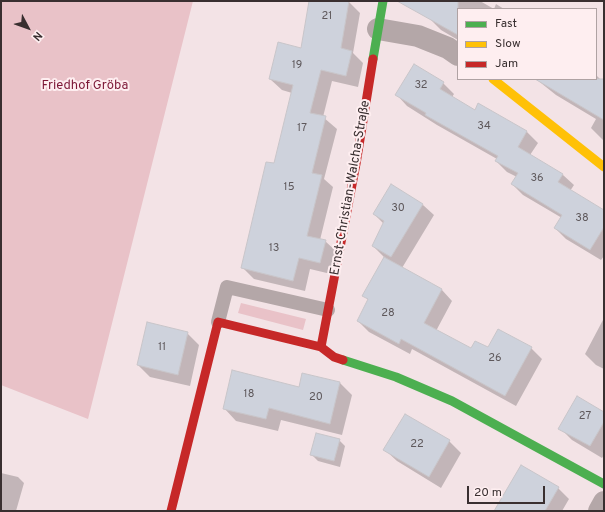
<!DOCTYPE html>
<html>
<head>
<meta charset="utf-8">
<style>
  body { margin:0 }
  #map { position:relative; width:605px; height:512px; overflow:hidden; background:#f3e3e6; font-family:Overpass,sans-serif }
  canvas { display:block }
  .frame { position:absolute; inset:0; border:2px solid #392f30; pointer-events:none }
  .legend { position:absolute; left:457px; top:8px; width:140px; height:72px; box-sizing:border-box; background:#feeef0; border:1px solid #afa2a3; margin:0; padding:5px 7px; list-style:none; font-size:12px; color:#392f30 }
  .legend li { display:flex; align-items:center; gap:8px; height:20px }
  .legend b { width:20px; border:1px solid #afa2a3 }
  .north { position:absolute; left:8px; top:8px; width:40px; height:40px; -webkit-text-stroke:3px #feeef0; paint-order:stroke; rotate:131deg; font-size:11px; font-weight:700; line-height:16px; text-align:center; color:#392f30 }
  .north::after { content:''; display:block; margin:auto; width:14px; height:18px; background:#392f30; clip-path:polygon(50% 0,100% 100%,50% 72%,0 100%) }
  .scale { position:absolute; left:467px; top:486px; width:78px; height:18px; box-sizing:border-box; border:2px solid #392f30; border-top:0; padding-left:5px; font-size:12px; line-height:14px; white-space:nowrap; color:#392f30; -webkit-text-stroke:3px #feeef0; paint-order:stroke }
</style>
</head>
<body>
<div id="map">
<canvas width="605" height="512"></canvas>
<div class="frame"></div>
<ul class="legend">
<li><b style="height:5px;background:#4caf50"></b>Fast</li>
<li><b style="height:5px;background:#ffc107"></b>Slow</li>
<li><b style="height:5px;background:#c62828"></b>Jam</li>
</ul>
<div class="north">N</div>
<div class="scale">20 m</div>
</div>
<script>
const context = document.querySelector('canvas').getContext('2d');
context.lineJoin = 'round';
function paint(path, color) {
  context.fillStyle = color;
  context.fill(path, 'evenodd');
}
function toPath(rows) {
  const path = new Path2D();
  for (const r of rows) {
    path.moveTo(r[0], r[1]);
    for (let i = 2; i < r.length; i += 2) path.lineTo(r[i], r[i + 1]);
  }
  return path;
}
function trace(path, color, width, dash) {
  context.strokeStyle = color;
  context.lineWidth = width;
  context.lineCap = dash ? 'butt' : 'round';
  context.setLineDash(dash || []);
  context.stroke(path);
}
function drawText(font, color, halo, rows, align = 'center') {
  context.font = font + ' Overpass,sans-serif';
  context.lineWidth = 4;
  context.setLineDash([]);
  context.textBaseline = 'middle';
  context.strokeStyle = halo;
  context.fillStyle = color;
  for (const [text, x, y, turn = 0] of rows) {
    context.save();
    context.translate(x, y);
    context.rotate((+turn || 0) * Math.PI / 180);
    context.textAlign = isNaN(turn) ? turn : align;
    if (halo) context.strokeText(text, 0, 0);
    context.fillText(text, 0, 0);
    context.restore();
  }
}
const green = toPath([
  [1,1,193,1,88,419,1,385],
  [241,303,306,319,303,330,238,313]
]);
const shadow = toPath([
  [310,1,349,2,360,13,353,53,363,63,358,87,332,81,323,117,337,129,324,179,333,187,320,240,325,241,337,252,331,274,310,269,305,291,254,279,243,268,275,165,292,93,282,90,270,79,302,49],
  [412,1,480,1,494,9,496,4,504,9,458,9,458,40,441,30],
  [596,75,604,83,604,141,591,128,596,119,556,95,536,79,596,79],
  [443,83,454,94,452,97,475,111,479,105,527,132,538,143,530,155,563,175,574,185,570,191,604,211,604,256,601,260,566,239,555,228,562,218,523,195,512,184,517,177,507,172,496,161,497,159,437,125,407,106,397,95],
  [423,205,434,215,402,268,442,290,452,301,436,331,471,350,531,348,542,359,516,406,412,349,410,354,369,332,358,321,369,301,364,295,384,257,373,246,384,224,374,214],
  [604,318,604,369,596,365,585,354],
  [187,333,199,345,190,386,150,377,138,365],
  [303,374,340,383,352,395,342,435,281,420,278,431,236,421,224,408,299,388],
  [604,413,604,455,602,458,572,440,560,428],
  [339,440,345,446,340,467,318,461,312,455],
  [449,441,461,453,441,488,397,461,384,449],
  [1,473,18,477,24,483,16,511,1,511],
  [558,488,569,499,562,511,495,511]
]);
const building = toPath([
  [309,1,349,1,341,48,352,51,346,76,321,70,310,113,326,116,312,173,322,175,307,236,326,240,320,263,299,258,293,281,241,268,266,162,274,163,293,85,269,79,278,42,301,48,309,1],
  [397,1,458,1,458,35,397,1],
  [414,64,444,82,440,89,475,110,478,103,527,131,518,147,563,174,558,182,604,210,604,227,590,250,554,228,562,215,511,184,518,173,495,161,498,156,425,115,426,113,395,95,414,64],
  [535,79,604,79,604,120,535,79],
  [391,184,423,204,391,257,372,246,384,221,373,214,391,184],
  [384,257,442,289,424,323,471,348,475,341,488,347,498,329,532,347,505,396,401,339,399,344,357,321,368,299,362,296,384,257],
  [147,322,188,332,178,375,137,365,147,322],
  [232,370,299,387,302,373,340,382,330,424,269,408,266,419,223,409,232,370],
  [577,396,604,412,604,422,590,446,558,429,577,396],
  [405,414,450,440,429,477,383,450,405,414],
  [316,433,340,439,334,461,310,455,316,433],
  [521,465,559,487,545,511,494,511,521,465]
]);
const lane = toPath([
  [218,322,227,287,328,310]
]);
const street = toPath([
  [378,29,418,36,448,48,458,55],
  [599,511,604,502]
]);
const fast = toPath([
  [373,59,383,1],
  [343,360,396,377,452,401,604,484]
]);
const slow = toPath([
  [493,79,604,167]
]);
const jam = toPath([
  [321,347,356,164,373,59],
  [171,511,218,322,321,347,334,357,343,360]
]);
const numberNames = [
  ["21",327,17],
  ["19",297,66],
  ["32",421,86],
  ["34",484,127],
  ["17",302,129],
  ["36",537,179],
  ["15",289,188],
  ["30",398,209],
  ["38",582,219],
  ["13",274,249],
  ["28",388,314],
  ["11",162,348],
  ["26",495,359],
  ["18",249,395],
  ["20",316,398],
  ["27",585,417],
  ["22",417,445]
];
const parkNames = [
  ["Friedhof Gröba",85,86]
];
const streetNames = [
  ["Ernst-Christian-Walcha-Straße",351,188,-80]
];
paint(green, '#e9c2c8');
paint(shadow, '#0003');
paint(building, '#ced2dc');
trace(building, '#c8c5c9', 1);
trace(lane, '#b4a7a8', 14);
trace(street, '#b4a7a8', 22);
trace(fast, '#4caf50', 9);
trace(slow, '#ffc107', 9);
trace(jam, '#c62828', 9);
drawText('11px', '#5e585b', null, numberNames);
drawText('13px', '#7d1837', '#feeef0', parkNames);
drawText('13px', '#392f30', '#feeef0', streetNames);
</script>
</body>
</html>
